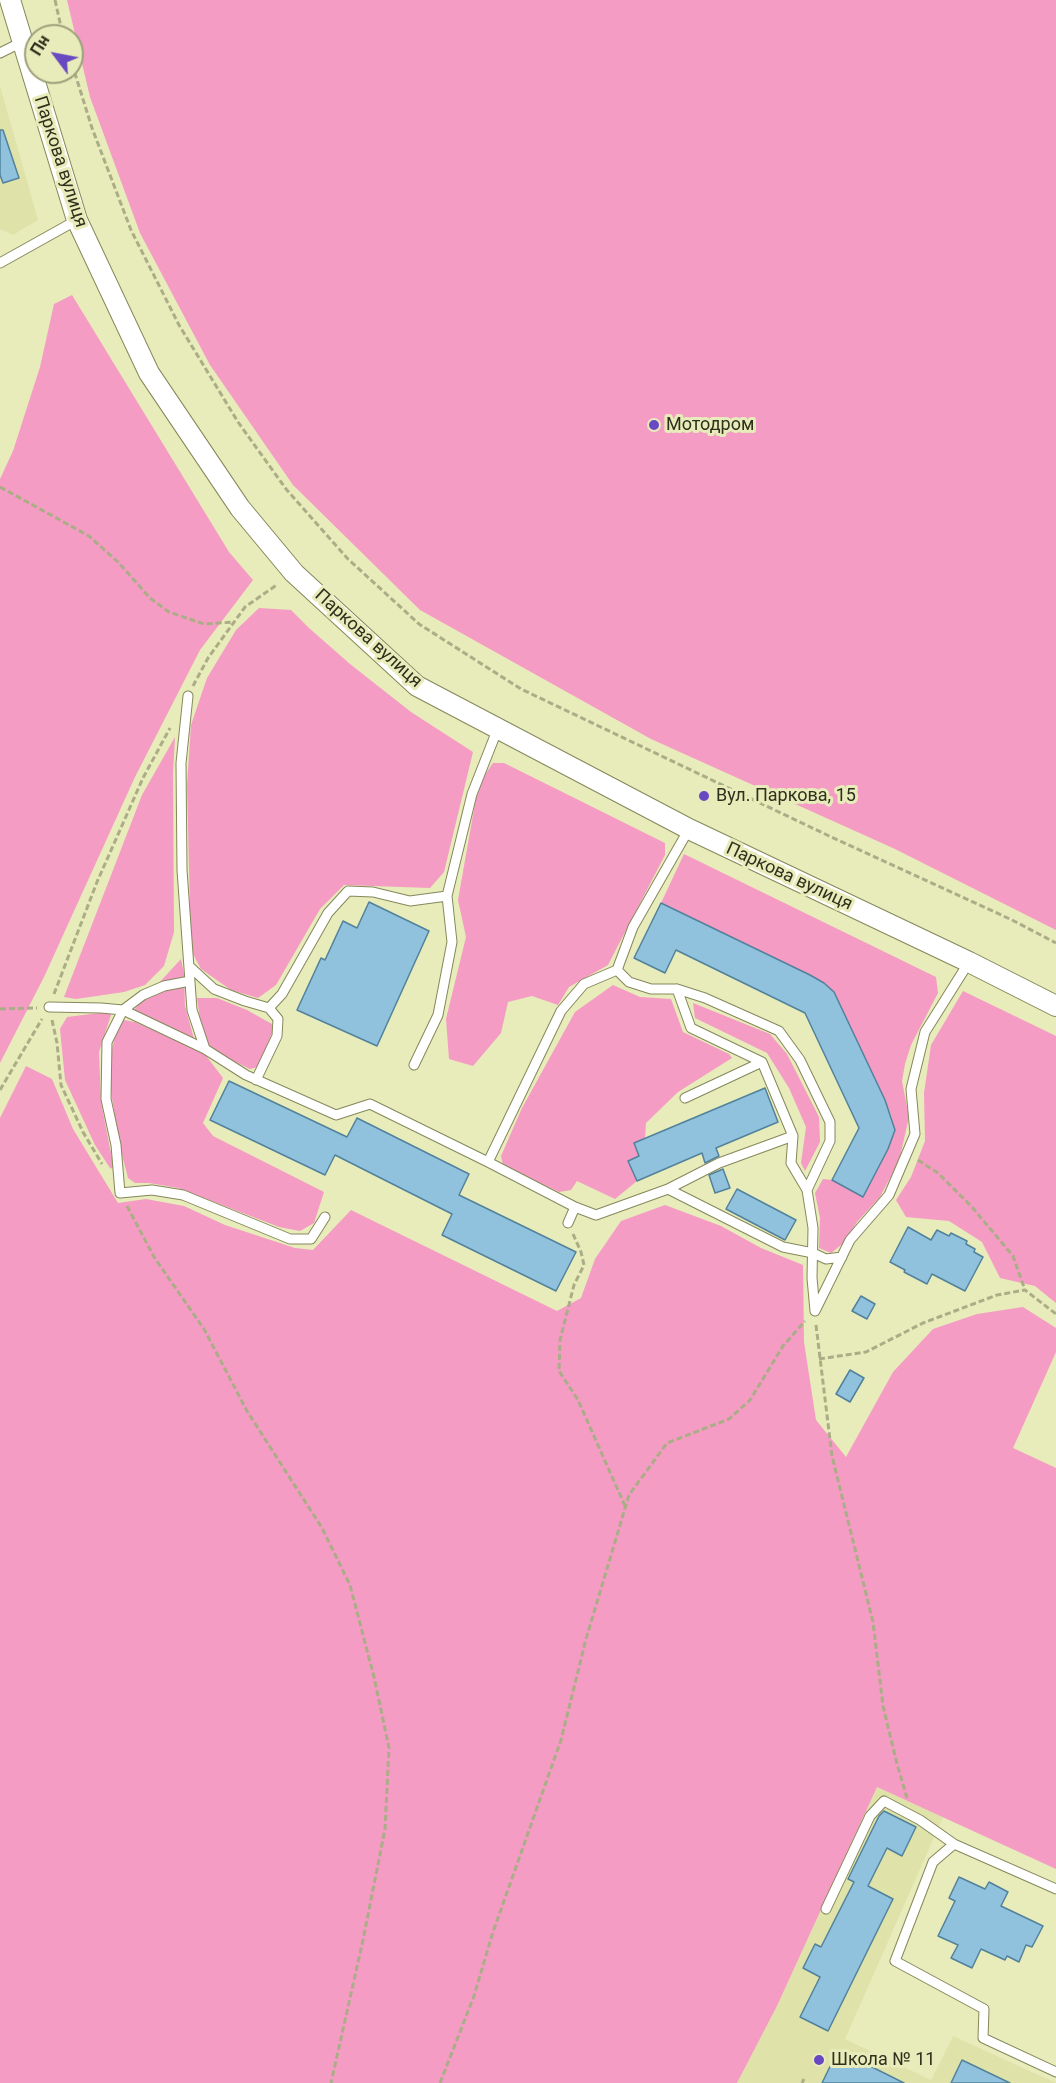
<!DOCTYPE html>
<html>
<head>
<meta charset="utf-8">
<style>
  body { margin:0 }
  #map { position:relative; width:1056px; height:2083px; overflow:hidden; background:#e8ebba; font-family:Roboto,sans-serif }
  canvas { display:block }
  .north { position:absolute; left:24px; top:24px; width:60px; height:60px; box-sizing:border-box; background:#e8ebba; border:2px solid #9ea07b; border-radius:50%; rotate:302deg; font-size:16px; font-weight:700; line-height:24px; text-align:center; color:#2f301d }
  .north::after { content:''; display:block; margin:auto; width:21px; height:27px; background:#6949c1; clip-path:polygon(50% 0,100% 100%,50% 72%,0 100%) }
</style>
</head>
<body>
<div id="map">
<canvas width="1056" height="2083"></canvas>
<div class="north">Пн</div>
</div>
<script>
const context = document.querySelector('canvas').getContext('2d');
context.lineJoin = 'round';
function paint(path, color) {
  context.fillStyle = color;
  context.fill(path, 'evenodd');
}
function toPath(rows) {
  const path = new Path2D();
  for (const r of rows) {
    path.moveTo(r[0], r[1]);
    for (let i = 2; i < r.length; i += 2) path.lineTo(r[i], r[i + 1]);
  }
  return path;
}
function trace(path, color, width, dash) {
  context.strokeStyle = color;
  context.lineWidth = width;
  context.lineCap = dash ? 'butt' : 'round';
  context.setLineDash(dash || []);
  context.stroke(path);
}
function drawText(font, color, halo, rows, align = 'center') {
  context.font = font + ' Roboto,sans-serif';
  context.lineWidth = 6;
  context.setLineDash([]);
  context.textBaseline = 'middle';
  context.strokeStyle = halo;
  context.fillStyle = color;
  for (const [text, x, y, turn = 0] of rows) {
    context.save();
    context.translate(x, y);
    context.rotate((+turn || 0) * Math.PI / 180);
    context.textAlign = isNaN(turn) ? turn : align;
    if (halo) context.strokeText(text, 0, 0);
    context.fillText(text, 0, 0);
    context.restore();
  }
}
const built = toPath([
  [0,86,38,220,13,235,0,229],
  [877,1787,943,1817,845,2039,931,2080,953,2036,1056,2083,737,2083,777,2006]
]);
const green = toPath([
  [67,0,1056,0,1056,930,895,849,651,739,420,610,293,485,210,365,140,233,90,97],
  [72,295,229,552,253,580,200,650,135,777,44,977,0,1063,0,479,13,451,40,367,54,304],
  [259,608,291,610,309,628,350,664,411,712,473,752,444,872,430,888,344,885,320,909,276,985,258,998,231,990,201,969,191,950,187,785,191,725,207,678,236,630],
  [175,737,173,773,174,932,164,966,145,985,124,992,76,999,64,997,142,795],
  [493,763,504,763,665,843,665,855,608,965,569,987,558,1005,532,996,508,1002,501,1033,473,1066,449,1059,446,1019,466,937,458,900,476,798,484,776],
  [684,854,936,977,938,993,911,1045,905,1064,902,1081,909,1117,899,1161,880,1197,857,1222,845,1242,831,1253,819,1248,820,1218,815,1193,823,1179,832,1180,863,1196,888,1149,895,1130,891,1115,839,1003,834,992,824,983,661,903],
  [181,959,184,974,185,1006,194,1039,133,1011],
  [613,985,640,997,671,999,683,1032,729,1054,732,1058,678,1092,646,1123,645,1138,634,1143,639,1156,629,1161,637,1181,615,1199,577,1181,571,1190,559,1192,503,1165,501,1156,522,1108,575,1012],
  [963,991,1056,1036,1056,1303,1035,1286,1000,1278,982,1242,949,1221,906,1217,896,1200,911,1177,925,1141,924,1093,931,1045],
  [197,998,217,998,247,1010,272,1024,272,1033,258,1067,250,1069,229,1059,208,1045,200,1020],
  [693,1003,770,1034,787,1054,819,1117,820,1142,805,1171,801,1163,806,1127,789,1088,767,1053,695,1018],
  [107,1012,111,1015,99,1052,101,1102,114,1169,110,1168,95,1145,65,1080,60,1029,67,1017],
  [124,1020,135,1022,204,1053,223,1078,203,1123,213,1136,324,1192,314,1223,300,1231,279,1227,178,1188,149,1183,135,1183,128,1178,120,1147,110,1086,110,1058,115,1036],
  [26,1066,52,1079,73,1129,118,1203,146,1199,184,1206,225,1225,295,1248,313,1250,351,1210,557,1311,581,1298,595,1259,621,1221,665,1205,721,1226,761,1248,803,1265,804,1342,816,1420,846,1457,893,1372,933,1329,977,1314,1023,1307,1056,1328,1056,1352,1013,1448,1056,1468,1056,1869,877,1787,777,2006,737,2083,0,2083,0,1118]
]);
const building = toPath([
  [0,130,3,130,19,178,3,183,0,175,0,130],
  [369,902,429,931,377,1046,297,1010,321,958,325,960,343,921,357,928,369,902],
  [661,903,810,975,824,983,834,992,885,1100,895,1130,888,1149,863,1197,832,1180,859,1128,805,1013,676,950,665,973,634,958,661,903],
  [229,1081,347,1137,357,1118,469,1174,459,1195,576,1252,556,1291,442,1235,452,1214,335,1155,325,1175,210,1120,229,1081],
  [765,1088,778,1122,716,1148,719,1156,705,1163,702,1153,637,1181,628,1161,639,1156,634,1143,765,1088],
  [723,1169,730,1188,715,1193,709,1175,723,1169],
  [737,1189,796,1220,785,1240,726,1209,737,1189],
  [908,1227,931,1240,937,1230,949,1236,951,1233,967,1241,966,1244,975,1249,974,1252,983,1257,965,1291,932,1274,927,1284,904,1272,905,1270,890,1262,908,1227],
  [861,1296,875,1304,867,1319,852,1311,861,1296],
  [850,1370,864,1378,850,1402,836,1394,850,1370],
  [884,1811,916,1827,902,1856,887,1848,868,1886,893,1899,828,2031,800,2017,820,1977,803,1968,815,1944,821,1947,854,1882,848,1879,879,1816,884,1811],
  [959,1877,985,1889,989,1882,1008,1892,1001,1906,1043,1926,1032,1947,1026,1945,1019,1962,1007,1956,1005,1960,981,1949,972,1968,951,1958,958,1945,938,1936,955,1901,949,1898,959,1877],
  [838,2050,904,2083,822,2083,838,2050],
  [962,2060,1010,2083,951,2083,962,2060]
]);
const path = toPath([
  [55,0,63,36],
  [72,64,92,128,131,230,179,325,238,422,286,489,348,559,419,624,521,689,825,834,1012,920,1056,943],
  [0,487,89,536,118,562,150,598,169,612,204,624,234,622],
  [193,686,208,658,245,607,278,584],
  [54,994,97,882,143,778,170,728],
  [0,1009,37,1008],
  [52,1020,57,1043,61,1085,83,1132,102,1164],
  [0,1090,42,1019],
  [918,1160,938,1173,972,1207,1013,1256,1025,1290],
  [127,1206,154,1257,204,1329,247,1411,322,1528,350,1585,374,1677,389,1748,385,1829,363,1940,331,2083],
  [573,1234,581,1252,584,1265,574,1285,560,1340,559,1371,578,1400,625,1506],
  [816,1325,832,1456,873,1622,883,1706,897,1764,907,1798],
  [819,1359,866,1352,923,1323,997,1295,1025,1290,1056,1314],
  [440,2083,474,1996,493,1932,561,1740,586,1639,629,1495,667,1443,729,1419,750,1400,783,1346,805,1321],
  [802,2083,804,2079]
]);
const service = toPath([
  [0,53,22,42],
  [0,263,77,220],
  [188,696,181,763,182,870,192,1010,205,1049,246,1075,336,1115,370,1104,488,1162,575,1207,568,1223],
  [689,829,633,927,617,970,629,982,651,989,677,989,705,998,779,1031,800,1060,830,1122,830,1141,807,1190,813,1228,812,1278,815,1311],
  [189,966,214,989,245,1001,269,1008,282,994,328,913,348,891,373,892,410,901,447,896],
  [190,981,164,986,143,995,123,1010,107,1042,106,1099,116,1145,120,1193,152,1190,183,1195,290,1239,311,1239,325,1217],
  [677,989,691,1028,762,1062,793,1136,791,1163,807,1190],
  [49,1007,101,1008,123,1010,205,1049],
  [414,1065,438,1015,452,942,447,896,472,794,498,728],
  [256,1080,277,1036,278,1019,269,1008],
  [685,1098,762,1062],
  [488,1162,561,1011,584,984,617,970],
  [668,1189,783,1247,813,1253,826,1259,842,1257],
  [575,1207,596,1215,668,1189,719,1163,793,1136],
  [815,1311,850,1240,889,1195,915,1134,911,1089,925,1032,969,962],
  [1056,1889,954,1844,933,1862,895,1961,984,2009,983,2038,1056,2072],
  [826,1909,870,1816,884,1801,920,1820,954,1844]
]);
const minor = toPath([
  [10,0,77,220,149,373,240,508,294,573,417,686,689,829,969,962,1056,1006]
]);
const markers = [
  [654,425,6,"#6949c1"],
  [704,796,6,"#6949c1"],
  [819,2060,6,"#6949c1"]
];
const streetNames = [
  ["Паркова вулиця",60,162,72],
  ["Паркова вулиця",368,639,42],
  ["Паркова вулиця",789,877,25]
];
const poiNames = [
  ["Мотодром",666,425],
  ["Вул. Паркова, 15",716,796],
  ["Школа № 11",831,2060]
];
paint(built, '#dfe3aa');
paint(green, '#f49cc4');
paint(building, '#90c2dd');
trace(building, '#52829b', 1.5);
trace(service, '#85885a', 11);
trace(minor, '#85885a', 22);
trace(path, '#abad86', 3, [6, 3]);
trace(service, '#fff', 9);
trace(minor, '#fff', 20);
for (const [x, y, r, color] of markers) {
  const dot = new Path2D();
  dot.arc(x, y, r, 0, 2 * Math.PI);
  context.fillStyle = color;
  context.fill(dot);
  trace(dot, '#e8ebba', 2);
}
drawText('18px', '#2f301d', '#e8ebba', streetNames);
drawText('18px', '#2f301d', '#e8ebba', poiNames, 'left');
</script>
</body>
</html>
